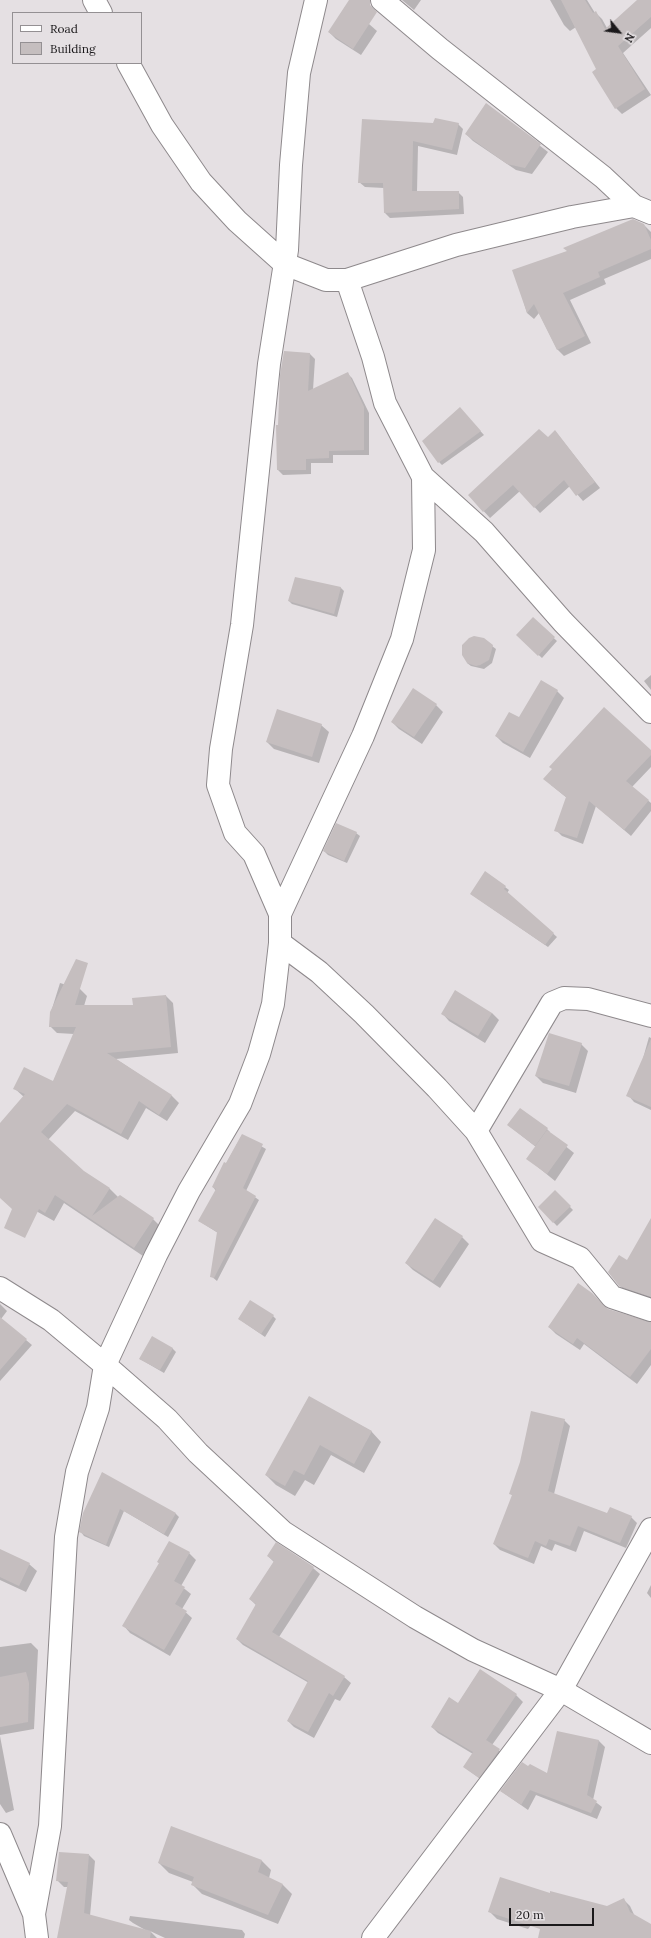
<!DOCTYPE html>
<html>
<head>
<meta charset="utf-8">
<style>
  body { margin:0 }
  #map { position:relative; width:651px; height:1938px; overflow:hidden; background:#e5e0e3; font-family:Lora,serif }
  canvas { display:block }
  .legend { position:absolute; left:12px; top:12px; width:130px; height:52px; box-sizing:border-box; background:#e5e0e3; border:1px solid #949093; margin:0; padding:5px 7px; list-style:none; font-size:12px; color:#1b191b }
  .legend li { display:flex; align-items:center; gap:8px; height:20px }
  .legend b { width:20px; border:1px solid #949093 }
  .north { position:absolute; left:599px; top:12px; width:40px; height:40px; -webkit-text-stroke:3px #e5e0e3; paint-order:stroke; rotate:119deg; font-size:11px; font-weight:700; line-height:16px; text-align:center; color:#1b191b }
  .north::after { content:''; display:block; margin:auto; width:14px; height:18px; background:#1b191b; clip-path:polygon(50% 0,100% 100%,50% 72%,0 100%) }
  .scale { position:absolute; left:509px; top:1908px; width:85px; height:18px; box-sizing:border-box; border:2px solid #1b191b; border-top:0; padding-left:5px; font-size:12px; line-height:14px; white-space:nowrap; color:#1b191b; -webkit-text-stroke:3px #e5e0e3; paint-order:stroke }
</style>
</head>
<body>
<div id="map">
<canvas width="651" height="1938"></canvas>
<ul class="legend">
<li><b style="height:5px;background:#fff"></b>Road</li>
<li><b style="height:11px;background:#c5bebf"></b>Building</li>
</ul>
<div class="north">N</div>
<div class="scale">20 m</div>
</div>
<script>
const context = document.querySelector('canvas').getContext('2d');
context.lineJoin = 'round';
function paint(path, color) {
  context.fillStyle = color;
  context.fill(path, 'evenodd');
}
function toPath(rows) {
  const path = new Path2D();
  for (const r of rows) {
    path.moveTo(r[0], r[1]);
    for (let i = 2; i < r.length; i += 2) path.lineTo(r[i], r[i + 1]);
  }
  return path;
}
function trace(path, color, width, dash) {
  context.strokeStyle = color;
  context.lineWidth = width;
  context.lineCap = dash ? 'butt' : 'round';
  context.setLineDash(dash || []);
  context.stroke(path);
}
const shadow = toPath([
  [402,0,421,0,414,10],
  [550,0,587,0,595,13,596,13,602,19,607,28,638,0,651,0,651,28,623,53,651,95,622,114,616,108,576,27,570,31,564,25],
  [345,7,369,24,377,31,361,55,336,39,329,32],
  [486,104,548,152,532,174,516,170,473,141,466,134],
  [434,124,458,124,463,129,457,155,418,146,417,192,458,192,463,197,464,214,390,218,385,213,384,188,365,187,359,182],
  [644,225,651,232,651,259,604,279,606,284,570,300,591,343,564,356,557,349,539,313,534,319,527,313,514,270],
  [285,352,310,354,315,359,313,390,347,373,352,378,369,413,369,455,333,455,333,463,311,463,311,474,283,475,278,470,279,426],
  [463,412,484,435,442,465,439,462],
  [555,431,600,488,583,501,570,486,540,513,520,491,490,518,469,495,548,439],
  [340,587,344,591,337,617,292,604,289,601],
  [533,619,557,641,542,658,517,635],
  [492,646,496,649,492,663,484,669,471,666,467,663],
  [651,675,651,690,644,681],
  [557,691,564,698,530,758,503,743,496,736],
  [436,705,443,712,422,744,399,729,392,722],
  [321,725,329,732,319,763,274,749,267,742],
  [651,751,651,767,632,787,651,803,651,811,631,836,596,806,583,844,562,836,556,830,567,798,551,785,553,769],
  [356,833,360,836,347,863,328,855,324,851],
  [505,887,509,890,507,893,557,937,548,947,471,894],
  [60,983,80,989,87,996,84,1006,134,1006,166,996,173,1003,178,1053,116,1059,172,1096,179,1103,167,1121,146,1108,128,1140,75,1111,48,1140,84,1172,110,1189,118,1197,150,1216,159,1225,159,1233,143,1256,64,1203,54,1221,36,1211,0,1173,0,1125,24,1097,14,1088,53,1082,74,1034,57,1033,50,1026,51,1012],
  [442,1013,492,1013,499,1020,485,1043,449,1021],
  [649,1037,651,1038,651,1110,634,1102,628,1095,642,1062],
  [581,1044,588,1051,576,1093,543,1083,536,1076],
  [508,1125,547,1129,550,1132,549,1133,574,1153,555,1181,528,1159,536,1147],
  [242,1135,266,1149,246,1191,259,1200,217,1281,211,1276,218,1233,199,1221,216,1191,213,1187],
  [555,1192,573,1210,557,1226,539,1207],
  [651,1220,651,1300,626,1292,620,1286],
  [462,1237,469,1244,440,1288,413,1270,406,1263],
  [0,1304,7,1311,1,1319,32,1345,0,1381],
  [608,1310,651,1323,651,1365,637,1384,584,1344,580,1350,556,1334,549,1327],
  [273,1316,276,1319,265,1337,239,1319],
  [172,1348,176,1352,164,1373,140,1359],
  [309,1397,371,1431,381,1442,364,1473,331,1455,314,1485,305,1480,295,1496,276,1485,266,1475],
  [564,1420,570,1426,554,1494,608,1514,631,1517,637,1523,626,1548,584,1531,576,1552,555,1544,552,1551,541,1546,534,1564,500,1550,494,1544,513,1496,510,1493],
  [102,1473,176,1514,179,1517,168,1537,124,1511,109,1547,84,1536,81,1532],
  [0,1550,29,1564,37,1571,26,1592,0,1580],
  [189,1553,196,1560,181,1586,191,1594,182,1609,192,1618,170,1656,130,1633,124,1626,160,1564,158,1562],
  [268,1556,313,1568,320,1574,279,1637,344,1677,351,1683,340,1701,335,1699,314,1738,294,1727,288,1721,309,1683,243,1645,237,1639,256,1605,250,1599,274,1562],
  [651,1585,651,1598,647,1593],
  [31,1643,38,1650,34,1729,0,1735,0,1647],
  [480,1670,516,1695,523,1702,492,1745,506,1756,486,1783,464,1767,473,1754,438,1733,432,1727,458,1704],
  [558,1732,599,1741,605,1747,593,1800,602,1807,597,1819,536,1795,528,1810,501,1791,548,1775],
  [0,1736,14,1810,6,1813,0,1804],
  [89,1855,95,1861,90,1916,147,1931,133,1923,129,1920,130,1916,242,1930,245,1934,244,1938,165,1938,150,1931,157,1938,58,1938,68,1887,64,1887,57,1880],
  [262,1861,271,1870,269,1878,283,1885,292,1894,278,1924,202,1894,192,1884,193,1882,169,1873,159,1863],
  [550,1897,607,1907,624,1900,630,1906,645,1938,539,1938,548,1904,528,1929,497,1919,490,1912]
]);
const building = toPath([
  [349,0,370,0,370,5,377,12,353,49,328,32],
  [561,0,585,0,593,13,596,11,605,29,637,0,651,0,651,17,618,46,645,89,615,109,592,72,596,69],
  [486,103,541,144,525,168,507,164,465,134],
  [435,118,459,123,452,150,413,141,412,191,459,191,459,209,384,213,383,183,358,183,362,119,433,123],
  [633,219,644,224,651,240,651,249,598,272,600,277,563,293,585,336,557,350,534,304,527,313,512,270,567,251,563,248],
  [284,351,310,353,308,391,348,372,364,407,364,450,329,451,329,458,306,459,306,470,277,470,276,425,278,425,280,375],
  [460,407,481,431,438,463,422,441],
  [539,429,548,437,555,430,595,482,576,496,564,480,534,508,513,485,483,512,468,495],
  [295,577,341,587,334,614,288,601],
  [533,617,555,637,538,656,516,635],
  [474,636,484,638,493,645,489,660,480,665,476,666,467,663,462,655,462,645,469,638],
  [541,680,558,690,523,752,495,736,509,712,519,717],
  [413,688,437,704,414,737,391,722],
  [604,707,651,750,651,755,626,781,649,800,624,830,589,801,577,838,554,831,566,797,543,779,552,769,549,767],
  [277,709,322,724,312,757,266,742],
  [336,823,357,832,344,861,323,851],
  [485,871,506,886,504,889,554,933,545,945,470,894],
  [76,959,88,963,75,1005,133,1005,132,998,166,995,171,1047,107,1053,172,1095,159,1115,139,1101,121,1134,67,1104,41,1132,84,1171,110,1188,92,1216,120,1195,154,1218,134,1248,55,1195,45,1213,39,1209,25,1238,4,1228,12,1209,0,1198,0,1123,25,1094,13,1089,24,1067,53,1081,76,1027,49,1027,50,1012],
  [455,990,492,1013,478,1036,441,1014],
  [549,1033,582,1043,569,1086,535,1076],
  [651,1039,651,1107,626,1096],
  [520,1108,548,1128,535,1146,507,1125],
  [547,1130,568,1145,547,1174,526,1159],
  [242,1134,263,1144,243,1188,256,1196,214,1278,210,1277,217,1232,198,1221,216,1189,212,1187,224,1162,226,1163],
  [555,1190,571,1206,553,1223,538,1207],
  [435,1218,463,1236,433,1281,405,1263],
  [651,1218,651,1297,619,1286,608,1272,619,1255,627,1260],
  [578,1283,592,1293,608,1309,651,1322,651,1349,630,1377,577,1338,573,1344,548,1327],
  [250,1300,274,1315,261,1334,238,1319],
  [0,1317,27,1339,0,1370],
  [152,1336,173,1348,160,1370,139,1359],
  [309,1396,372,1431,354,1464,320,1445,304,1475,294,1470,285,1486,265,1475],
  [531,1411,565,1419,548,1491,607,1513,610,1507,632,1516,620,1543,578,1526,570,1546,549,1539,546,1546,535,1541,528,1558,493,1544,512,1495,509,1494,520,1462],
  [102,1472,176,1513,164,1534,120,1509,106,1545,79,1532,83,1513],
  [169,1541,190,1552,174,1581,185,1587,175,1604,187,1611,164,1650,122,1626,159,1563,157,1562],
  [276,1542,314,1567,272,1632,345,1676,333,1696,329,1693,308,1732,287,1721,308,1681,236,1639,256,1604,249,1599,274,1561,267,1556],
  [0,1549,30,1563,19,1586,0,1577],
  [480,1669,517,1694,486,1740,500,1749,479,1778,463,1767,473,1752,431,1727,449,1697,458,1703],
  [26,1672,29,1683,28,1722,0,1727,0,1677],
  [557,1731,599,1740,587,1795,597,1801,591,1813,530,1790,521,1805,500,1791,522,1762,528,1766,530,1764,547,1773],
  [171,1826,262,1860,258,1872,283,1884,268,1915,191,1885,194,1877,158,1863],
  [59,1852,89,1854,84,1913,151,1931,150,1938,57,1938,68,1882,56,1881],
  [500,1877,550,1893,550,1891,607,1906,624,1898,630,1912,651,1924,651,1938,538,1938,540,1929,488,1912]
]);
const minor = toPath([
  [94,0,101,13],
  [382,0,440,49,603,177,634,206,651,213],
  [128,63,162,125,201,182,237,221,285,264,326,280,347,280,373,357,385,403,423,477,484,532,563,622,651,712],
  [347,280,456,245,572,217,634,206],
  [280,914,363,736,402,639,424,550,423,477],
  [280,943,319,972,364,1014,437,1088,476,1131,542,1241,580,1258,612,1297,651,1310],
  [476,1131,552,1003,564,998,588,999,651,1016],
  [0,1288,51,1320,105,1365,167,1419,198,1453,283,1532,415,1617,473,1650,561,1690,651,1743],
  [0,1834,34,1914],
  [37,1938,34,1914,50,1826,66,1537,77,1472,98,1408,105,1365,156,1255,189,1191,240,1104,259,1054,273,1004,280,943,280,914,254,854,235,833,218,785,221,749,242,625,269,364,287,250,291,165,299,73,316,0],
  [373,1938,561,1690,651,1529]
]);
paint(shadow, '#0003');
paint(building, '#c5bebf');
trace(minor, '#8e898c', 24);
trace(minor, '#fff', 22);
</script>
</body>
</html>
